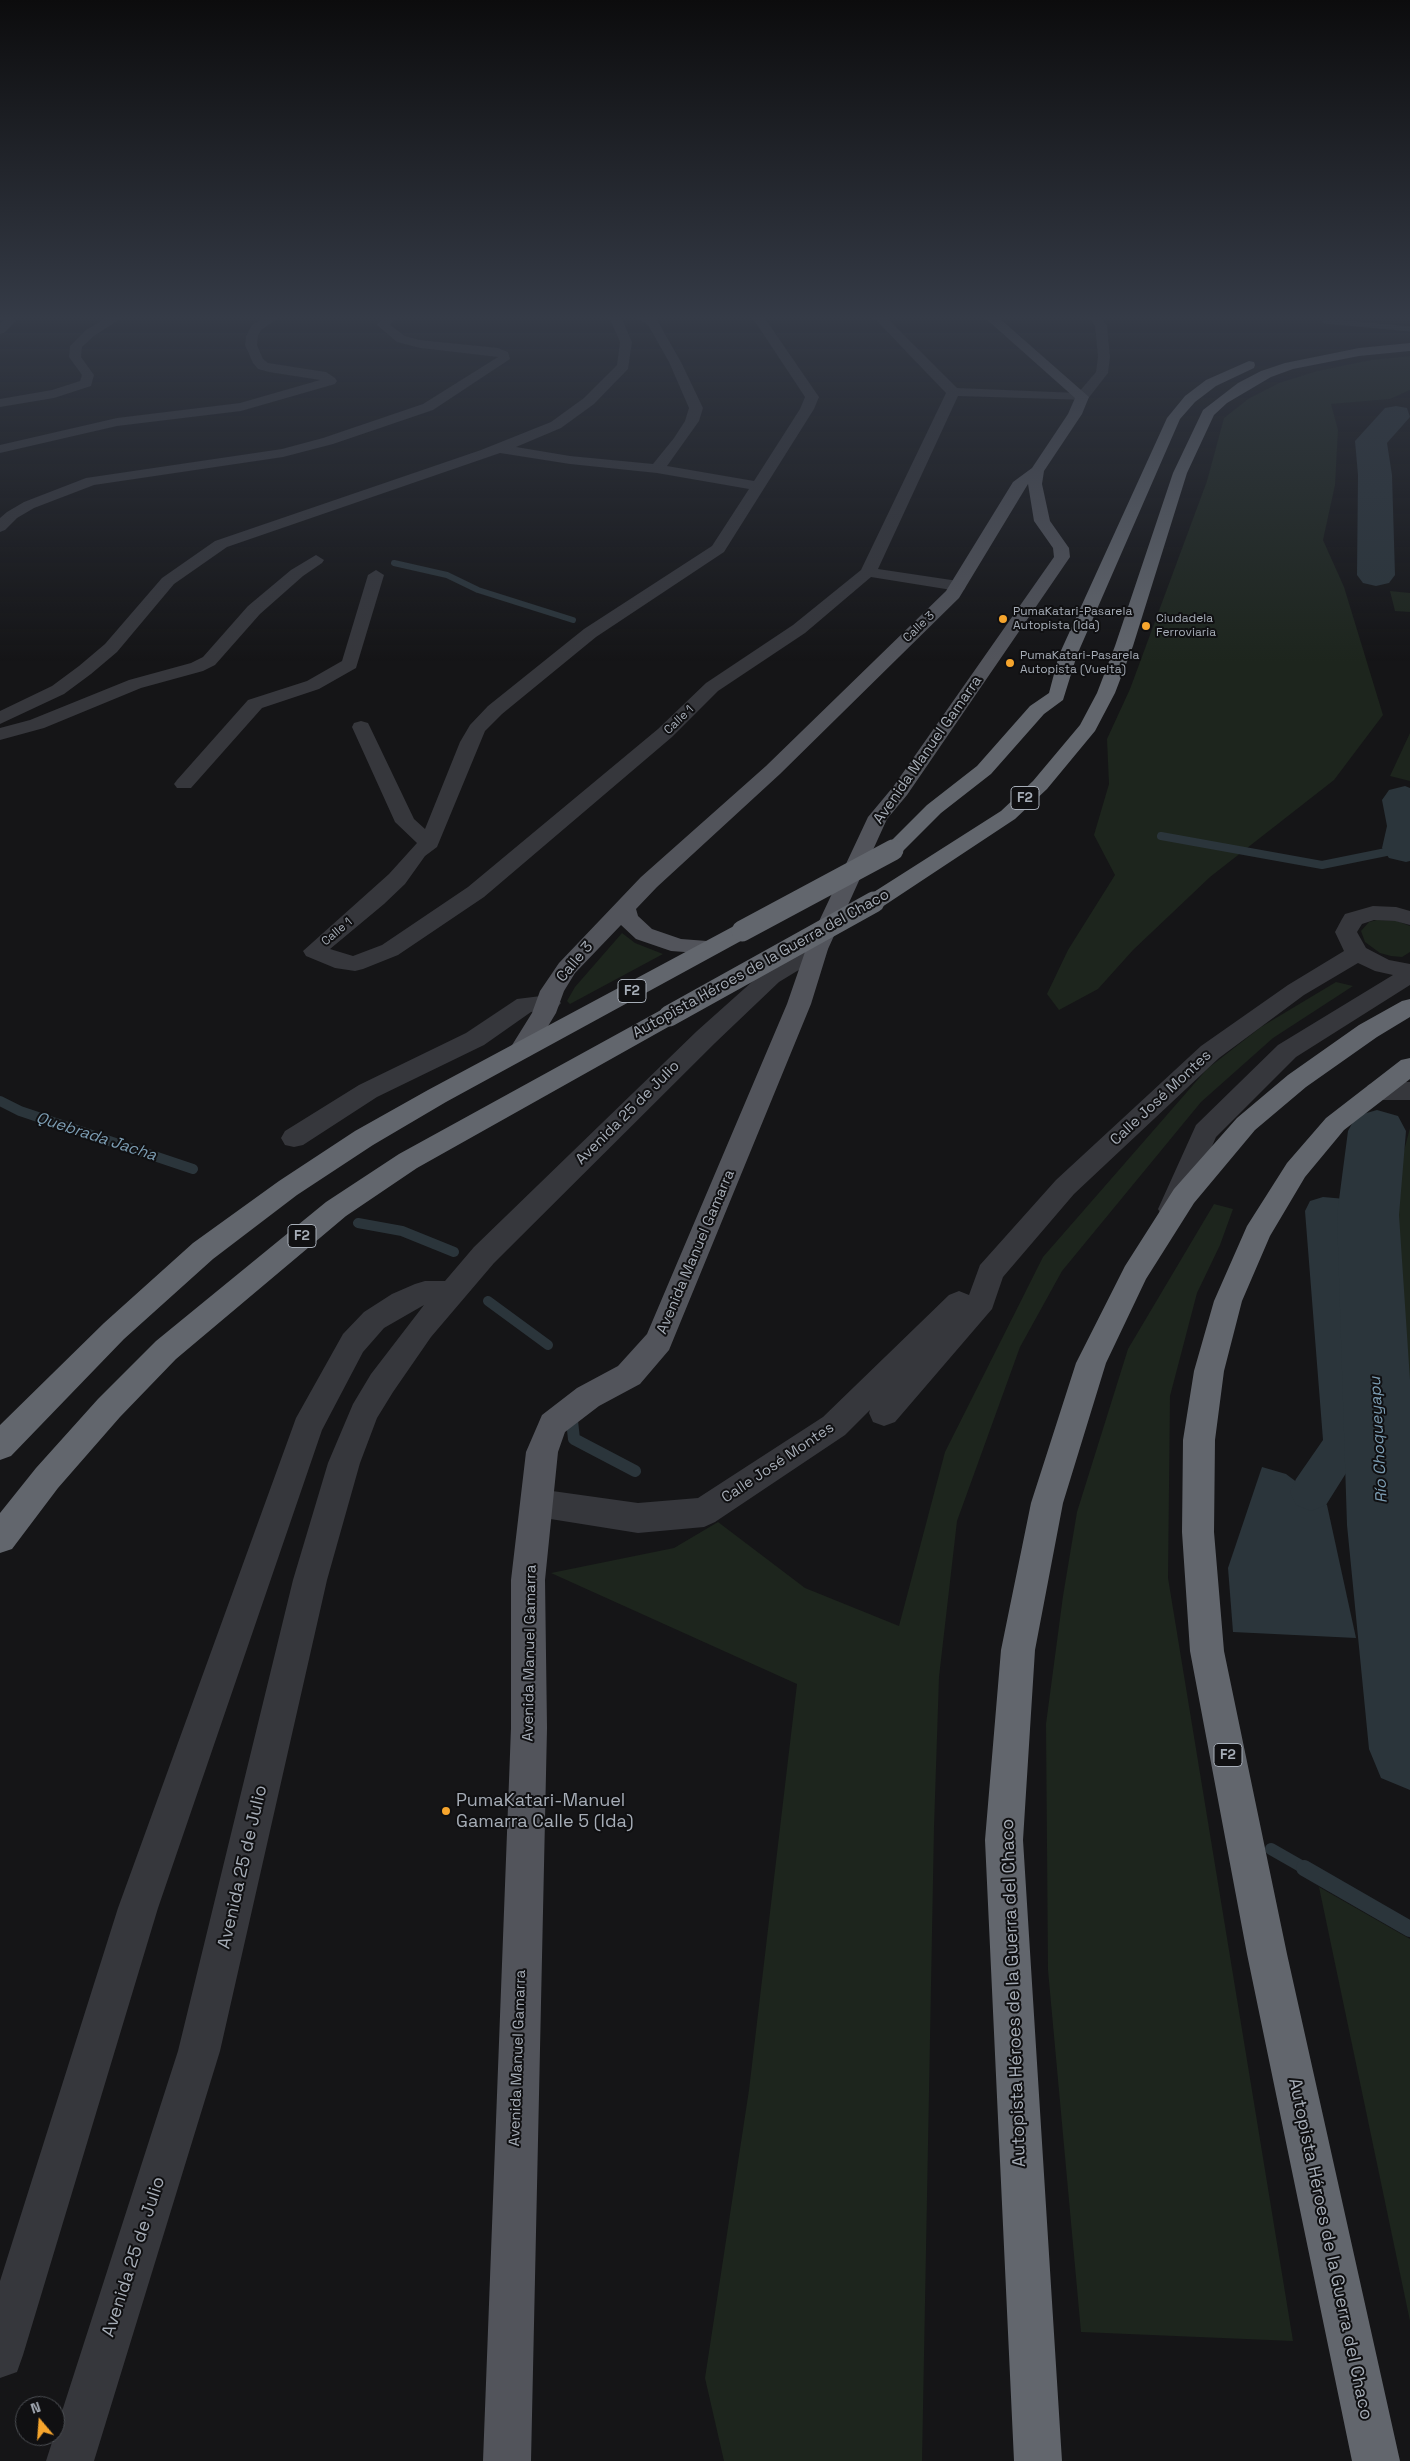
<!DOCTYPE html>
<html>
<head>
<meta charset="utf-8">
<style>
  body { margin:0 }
  #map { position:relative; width:1410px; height:2461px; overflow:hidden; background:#151517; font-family:"Space Grotesk",sans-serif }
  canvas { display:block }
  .north { position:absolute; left:15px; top:2396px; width:50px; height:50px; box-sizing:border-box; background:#101012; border:1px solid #4c4f54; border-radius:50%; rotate:342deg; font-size:14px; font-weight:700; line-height:20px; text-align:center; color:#a6adb7 }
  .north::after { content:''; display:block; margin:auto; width:18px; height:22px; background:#f6a52d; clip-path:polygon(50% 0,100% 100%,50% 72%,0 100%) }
</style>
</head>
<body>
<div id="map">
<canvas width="1410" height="2461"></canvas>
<div class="north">N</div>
</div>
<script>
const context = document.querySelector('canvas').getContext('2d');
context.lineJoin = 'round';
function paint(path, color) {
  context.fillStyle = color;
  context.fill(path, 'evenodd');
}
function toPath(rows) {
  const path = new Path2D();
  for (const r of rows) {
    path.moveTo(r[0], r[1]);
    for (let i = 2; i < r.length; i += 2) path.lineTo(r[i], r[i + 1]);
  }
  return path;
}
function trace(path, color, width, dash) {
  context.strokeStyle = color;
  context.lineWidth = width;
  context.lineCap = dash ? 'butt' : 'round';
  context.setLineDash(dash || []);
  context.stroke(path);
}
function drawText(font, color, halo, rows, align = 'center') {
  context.font = font + ' "Space Grotesk",sans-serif';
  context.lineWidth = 4;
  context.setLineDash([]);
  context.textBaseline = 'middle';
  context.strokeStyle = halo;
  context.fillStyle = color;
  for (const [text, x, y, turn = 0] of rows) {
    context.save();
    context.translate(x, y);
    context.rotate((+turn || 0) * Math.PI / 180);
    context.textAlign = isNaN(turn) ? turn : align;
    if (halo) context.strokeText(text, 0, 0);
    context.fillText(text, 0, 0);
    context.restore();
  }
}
const green = toPath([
  [1410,356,1410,390,1390,399,1331,404,1338,430,1335,485,1323,540,1344,587,1383,715,1334,780,1210,877,1133,950,1098,989,1059,1010,1047,994,1068,950,1115,875,1094,835,1109,784,1107,739,1130,689,1207,481,1224,418,1248,399,1279,383,1317,371,1371,360],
  [1390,591,1410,593,1410,612,1395,611],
  [1410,733,1410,781,1390,776],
  [1377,920,1397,921,1410,926,1410,952,1402,957,1391,956,1380,953,1365,942,1361,931,1369,922],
  [622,933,635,943,663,954,570,1004,567,1001,575,987],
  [1336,982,1353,986,1273,1038,1201,1102,1062,1271,1020,1347,957,1521,939,1677,934,1827,922,2461,724,2461,705,2378,749,2090,797,1684,551,1573,674,1548,718,1522,805,1588,899,1626,945,1452,1043,1257,1207,1069,1261,1027],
  [1410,1128,1410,1539,1402,1338,1393,1236,1400,1166],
  [1214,1204,1233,1209,1220,1245,1197,1293,1170,1396,1168,1578,1293,2341,1081,2332,1048,1970,1046,1724,1063,1596,1077,1512,1128,1349],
  [1319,1887,1410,1939,1410,2321]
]);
const water = toPath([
  [1262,1467,1286,1474,1327,1505,1356,1638,1233,1632,1228,1568]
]);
const streamFar5 = toPath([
  [1325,321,1410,329]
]);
const streamFar4 = toPath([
  [394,563,447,575,478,590,573,620]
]);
const streamFar3 = toPath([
  [1161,836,1322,865,1406,848]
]);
const streamFar2 = toPath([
  [0,1101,20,1111,193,1169],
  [358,1223,402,1231,454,1252],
  [488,1301,548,1345]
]);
const streamFar1 = toPath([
  [572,1421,574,1439,635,1471],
  [1271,1849,1306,1869]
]);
const stream = toPath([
  [1304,1868,1410,1929]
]);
const canal = toPath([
  [1323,1197,1368,1201,1381,1205,1386,1215,1381,1225,1368,1229,1342,1226,1365,1443,1326,1505,1311,1511,1296,1505,1290,1492,1296,1479,1323,1440,1305,1211,1310,1201,1323,1197]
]);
const river = toPath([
  [1396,406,1407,408,1410,417,1387,443,1392,475,1395,575,1389,583,1376,586,1363,583,1357,575,1358,475,1355,441,1385,408,1396,406],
  [1405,786,1410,788,1410,861,1406,862,1389,858,1382,848,1387,826,1382,800,1389,790,1405,786],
  [1377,1110,1398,1116,1406,1131,1399,1215,1410,1380,1410,1790,1381,1778,1369,1749,1347,1525,1337,1215,1348,1131,1356,1116,1377,1110]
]);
const minor = toPath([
  [0,317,13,317,16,321,4,333,0,334,0,324,3,321,0,317],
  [108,317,123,317,94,336,82,347,81,357,94,375,91,386,54,398,0,407,0,399,52,390,80,381,82,375,69,357,70,346,86,330,108,317],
  [265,317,280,317,261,330,258,336,257,345,263,359,268,363,326,372,335,378,337,381,335,384,241,411,117,426,0,453,0,445,117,418,240,403,320,380,269,372,258,369,253,363,245,345,246,336,252,325,265,317],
  [384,317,397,317,390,325,405,336,420,340,498,348,508,352,510,359,433,410,333,444,283,457,94,485,34,508,17,518,5,530,0,532,0,518,7,512,24,502,86,478,282,449,323,438,423,404,498,357,420,348,397,342,377,325,384,317],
  [609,317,621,317,632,342,628,369,594,404,561,428,516,447,570,456,653,464,674,438,685,421,689,408,669,362,648,325,636,317,652,317,657,320,681,362,703,408,699,421,667,466,754,481,800,409,805,397,752,317,764,317,819,397,814,409,724,552,596,637,502,714,485,731,437,847,425,856,405,884,384,904,330,949,353,956,382,945,468,887,658,729,706,683,793,625,861,570,946,393,873,317,886,317,957,388,1078,393,1096,372,1098,357,1095,326,1089,317,1101,317,1107,326,1110,357,1108,373,1087,400,958,396,878,569,958,581,964,582,966,586,964,590,958,591,871,577,805,633,718,691,672,737,484,897,398,955,363,969,355,971,335,968,306,956,303,951,389,874,417,843,395,822,352,727,354,723,361,721,368,723,370,727,414,819,425,829,460,742,470,725,488,706,584,629,712,546,749,489,657,473,570,464,500,453,227,547,174,584,117,652,91,674,64,694,0,724,0,711,52,686,79,666,105,644,162,578,215,541,481,450,551,422,584,398,617,365,620,342,609,317],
  [316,555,324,560,322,563,303,576,260,614,215,665,203,671,141,688,44,728,0,740,0,728,30,720,129,680,191,663,203,657,248,606,291,570,316,555],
  [376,570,384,575,356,668,319,689,262,708,191,788,177,788,174,784,177,780,248,700,307,681,342,661,368,575,376,570],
  [1373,906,1396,907,1410,911,1410,925,1395,921,1374,920,1362,924,1357,932,1366,948,1389,960,1410,964,1410,985,1296,1057,1216,1137,1182,1216,1172,1219,1162,1216,1158,1209,1196,1125,1278,1045,1393,975,1375,971,1358,963,1304,995,1219,1058,1074,1194,1003,1277,992,1309,895,1422,884,1426,873,1422,869,1413,870,1410,845,1435,715,1522,704,1527,638,1533,538,1517,527,1513,522,1503,527,1493,538,1489,638,1503,698,1498,823,1417,949,1295,959,1291,969,1295,980,1265,1056,1180,1201,1046,1288,985,1344,951,1335,932,1342,919,1345,914,1373,906],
  [817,942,825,944,828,949,825,954,779,982,715,1043,494,1263,431,1337,393,1392,377,1418,360,1463,327,1580,220,2051,94,2461,46,2461,178,2051,293,1580,328,1463,353,1404,371,1374,424,1305,384,1328,363,1352,322,1430,158,1908,23,2355,17,2372,0,2378,0,2281,118,1908,296,1418,343,1334,364,1312,392,1294,415,1284,425,1281,445,1281,474,1247,697,1031,763,972,809,944,817,942],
  [549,995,557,998,561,1003,557,1008,531,1012,484,1045,377,1097,303,1145,294,1147,285,1145,281,1138,285,1131,359,1085,466,1033,517,999,549,995],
  [1377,1082,1410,1082,1410,1100,1377,1100,1368,1097,1364,1091,1368,1085,1377,1082]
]);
const major = toPath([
  [984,317,998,317,1089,397,1082,414,1044,471,1042,484,1050,521,1069,548,1070,557,907,795,887,819,828,949,811,1004,669,1350,640,1384,599,1406,565,1432,558,1452,545,1580,547,1728,531,2461,483,2461,511,1728,511,1580,526,1452,542,1415,577,1388,618,1366,647,1334,787,1004,806,949,868,817,893,787,1054,557,1053,548,1034,521,1028,484,959,598,780,774,657,887,636,909,638,916,652,929,681,939,720,942,723,947,720,952,712,954,671,951,636,939,621,925,575,973,564,991,556,1013,530,1056,521,1058,512,1056,509,1050,532,1013,540,991,559,963,641,877,766,766,946,591,1013,482,1032,468,1068,414,1075,398,984,317]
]);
const highway = toPath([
  [1410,343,1410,351,1359,356,1293,369,1271,377,1227,403,1214,415,1187,473,1133,646,1115,693,1095,731,1047,789,1015,819,882,907,874,909,866,907,863,902,866,897,1001,811,1033,781,1080,725,1097,693,1115,646,1173,473,1203,410,1238,383,1261,371,1285,363,1359,348,1410,343],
  [1249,361,1254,362,1255,365,1254,368,1216,386,1195,402,1180,419,1077,655,1063,700,1044,714,991,774,941,813,900,854,893,856,886,854,882,850,927,805,977,766,1030,706,1049,693,1059,655,1167,418,1185,396,1206,380,1249,361],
  [742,924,750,926,753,931,750,936,446,1102,373,1145,297,1195,213,1259,124,1339,11,1456,0,1460,0,1425,104,1323,193,1243,279,1181,355,1131,428,1090,734,926,742,924],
  [1410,999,1410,1017,1377,1037,1306,1087,1255,1130,1194,1203,1146,1279,1106,1363,1063,1503,1035,1650,1023,1840,1062,2461,1014,2461,985,1840,1001,1650,1031,1503,1076,1363,1125,1266,1174,1189,1237,1118,1288,1075,1359,1025,1402,1001,1410,999],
  [669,1008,677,1010,681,1016,677,1022,417,1168,346,1216,176,1359,120,1417,58,1488,12,1549,0,1553,0,1513,36,1468,98,1399,156,1341,326,1202,399,1154,661,1010,669,1008],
  [1410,1058,1410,1079,1344,1130,1305,1177,1270,1236,1242,1301,1224,1371,1215,1440,1214,1532,1224,1651,1287,1954,1400,2461,1352,2461,1247,1954,1190,1651,1182,1532,1183,1440,1194,1371,1214,1301,1247,1226,1287,1163,1326,1118,1401,1060,1410,1058]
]);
const highwayBridge = toPath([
  [742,931,893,850],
  [669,1016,874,902]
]);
const markers = [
  [1003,619,5,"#f6a52d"],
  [1146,626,5,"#f6a52d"],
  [1010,663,5,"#f6a52d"],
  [446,1811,5,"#f6a52d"]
];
const farPoinames = [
  ["PumaKatari-Pasarela",1013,612],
  ["Autopista (Ida)",1013,626],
  ["Ciudadela",1156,619],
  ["Ferroviaria",1156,633],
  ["PumaKatari-Pasarela",1020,656],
  ["Autopista (Vuelta)",1020,670]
];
const farStreetnames = [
  ["Calle 3",919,627,-44],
  ["Calle 1",679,720,-44],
  ["Calle 1",337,932,-40]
];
const shields = [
  [1025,798,28],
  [632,991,28],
  [302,1236,28],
  [1228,1755,28]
];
const shieldNames = [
  ["F2",1025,798],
  ["F2",632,991],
  ["F2",302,1236],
  ["F2",1228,1755]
];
const streetNames = [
  ["Avenida Manuel Gamarra",928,750,-55],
  ["Calle 3",575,962,-50],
  ["Autopista Héroes de la Guerra del Chaco",761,964,-29],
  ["Calle José Montes",1161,1098,-43],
  ["Avenida 25 de Julio",628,1113,-45],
  ["Avenida Manuel Gamarra",696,1252,-67],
  ["Calle José Montes",778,1463,-34],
  ["Avenida Manuel Gamarra",530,1653,-89],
  ["Avenida Manuel Gamarra",518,2058,-88]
];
const waterNames = [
  ["Quebrada Jacha",96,1137,18],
  ["Río Choqueyapu",1379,1440,-93]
];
const nearPoinames = [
  ["PumaKatari-Manuel",456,1801],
  ["Gamarra Calle 5 (Ida)",456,1822]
];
const nearStreetnames = [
  ["Avenida 25 de Julio",243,1867,-77],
  ["Autopista Héroes de la Guerra del Chaco",1014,1993,-92],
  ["Autopista Héroes de la Guerra del Chaco",1330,2249,78],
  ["Avenida 25 de Julio",134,2257,-72]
];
paint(green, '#1d251d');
paint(water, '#2b353b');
trace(streamFar5, '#2b353b', 5);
trace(streamFar4, '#2b353b', 6);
trace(streamFar3, '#2b353b', 8);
trace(streamFar2, '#2b353b', 10);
trace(streamFar1, '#2b353b', 12);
trace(stream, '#2b353b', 16);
paint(canal, '#2b353b');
paint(river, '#2b353b');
paint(minor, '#36373c');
paint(major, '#52545b');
paint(highway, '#62666d');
trace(highwayBridge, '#62666d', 21);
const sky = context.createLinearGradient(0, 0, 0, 662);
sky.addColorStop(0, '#0c0c0d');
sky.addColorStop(0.48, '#353b47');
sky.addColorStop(1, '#353b4700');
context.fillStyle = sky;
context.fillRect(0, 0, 1410, 662);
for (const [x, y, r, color] of markers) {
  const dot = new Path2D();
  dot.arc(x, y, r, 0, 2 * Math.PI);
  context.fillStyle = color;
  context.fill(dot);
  trace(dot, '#101012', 2);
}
drawText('12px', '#a6adb7', '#101012', farPoinames, 'left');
drawText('12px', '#a6adb7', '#101012', farStreetnames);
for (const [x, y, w] of shields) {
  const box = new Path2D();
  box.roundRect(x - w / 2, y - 11.5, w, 23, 4);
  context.fillStyle = '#101012';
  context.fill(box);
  trace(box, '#a6adb7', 1);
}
drawText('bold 14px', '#a6adb7', null, shieldNames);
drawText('15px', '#a6adb7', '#101012', streetNames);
drawText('italic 16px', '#7c9db3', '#101012', waterNames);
drawText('18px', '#a6adb7', '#101012', nearPoinames, 'left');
drawText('18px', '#a6adb7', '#101012', nearStreetnames);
</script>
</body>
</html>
